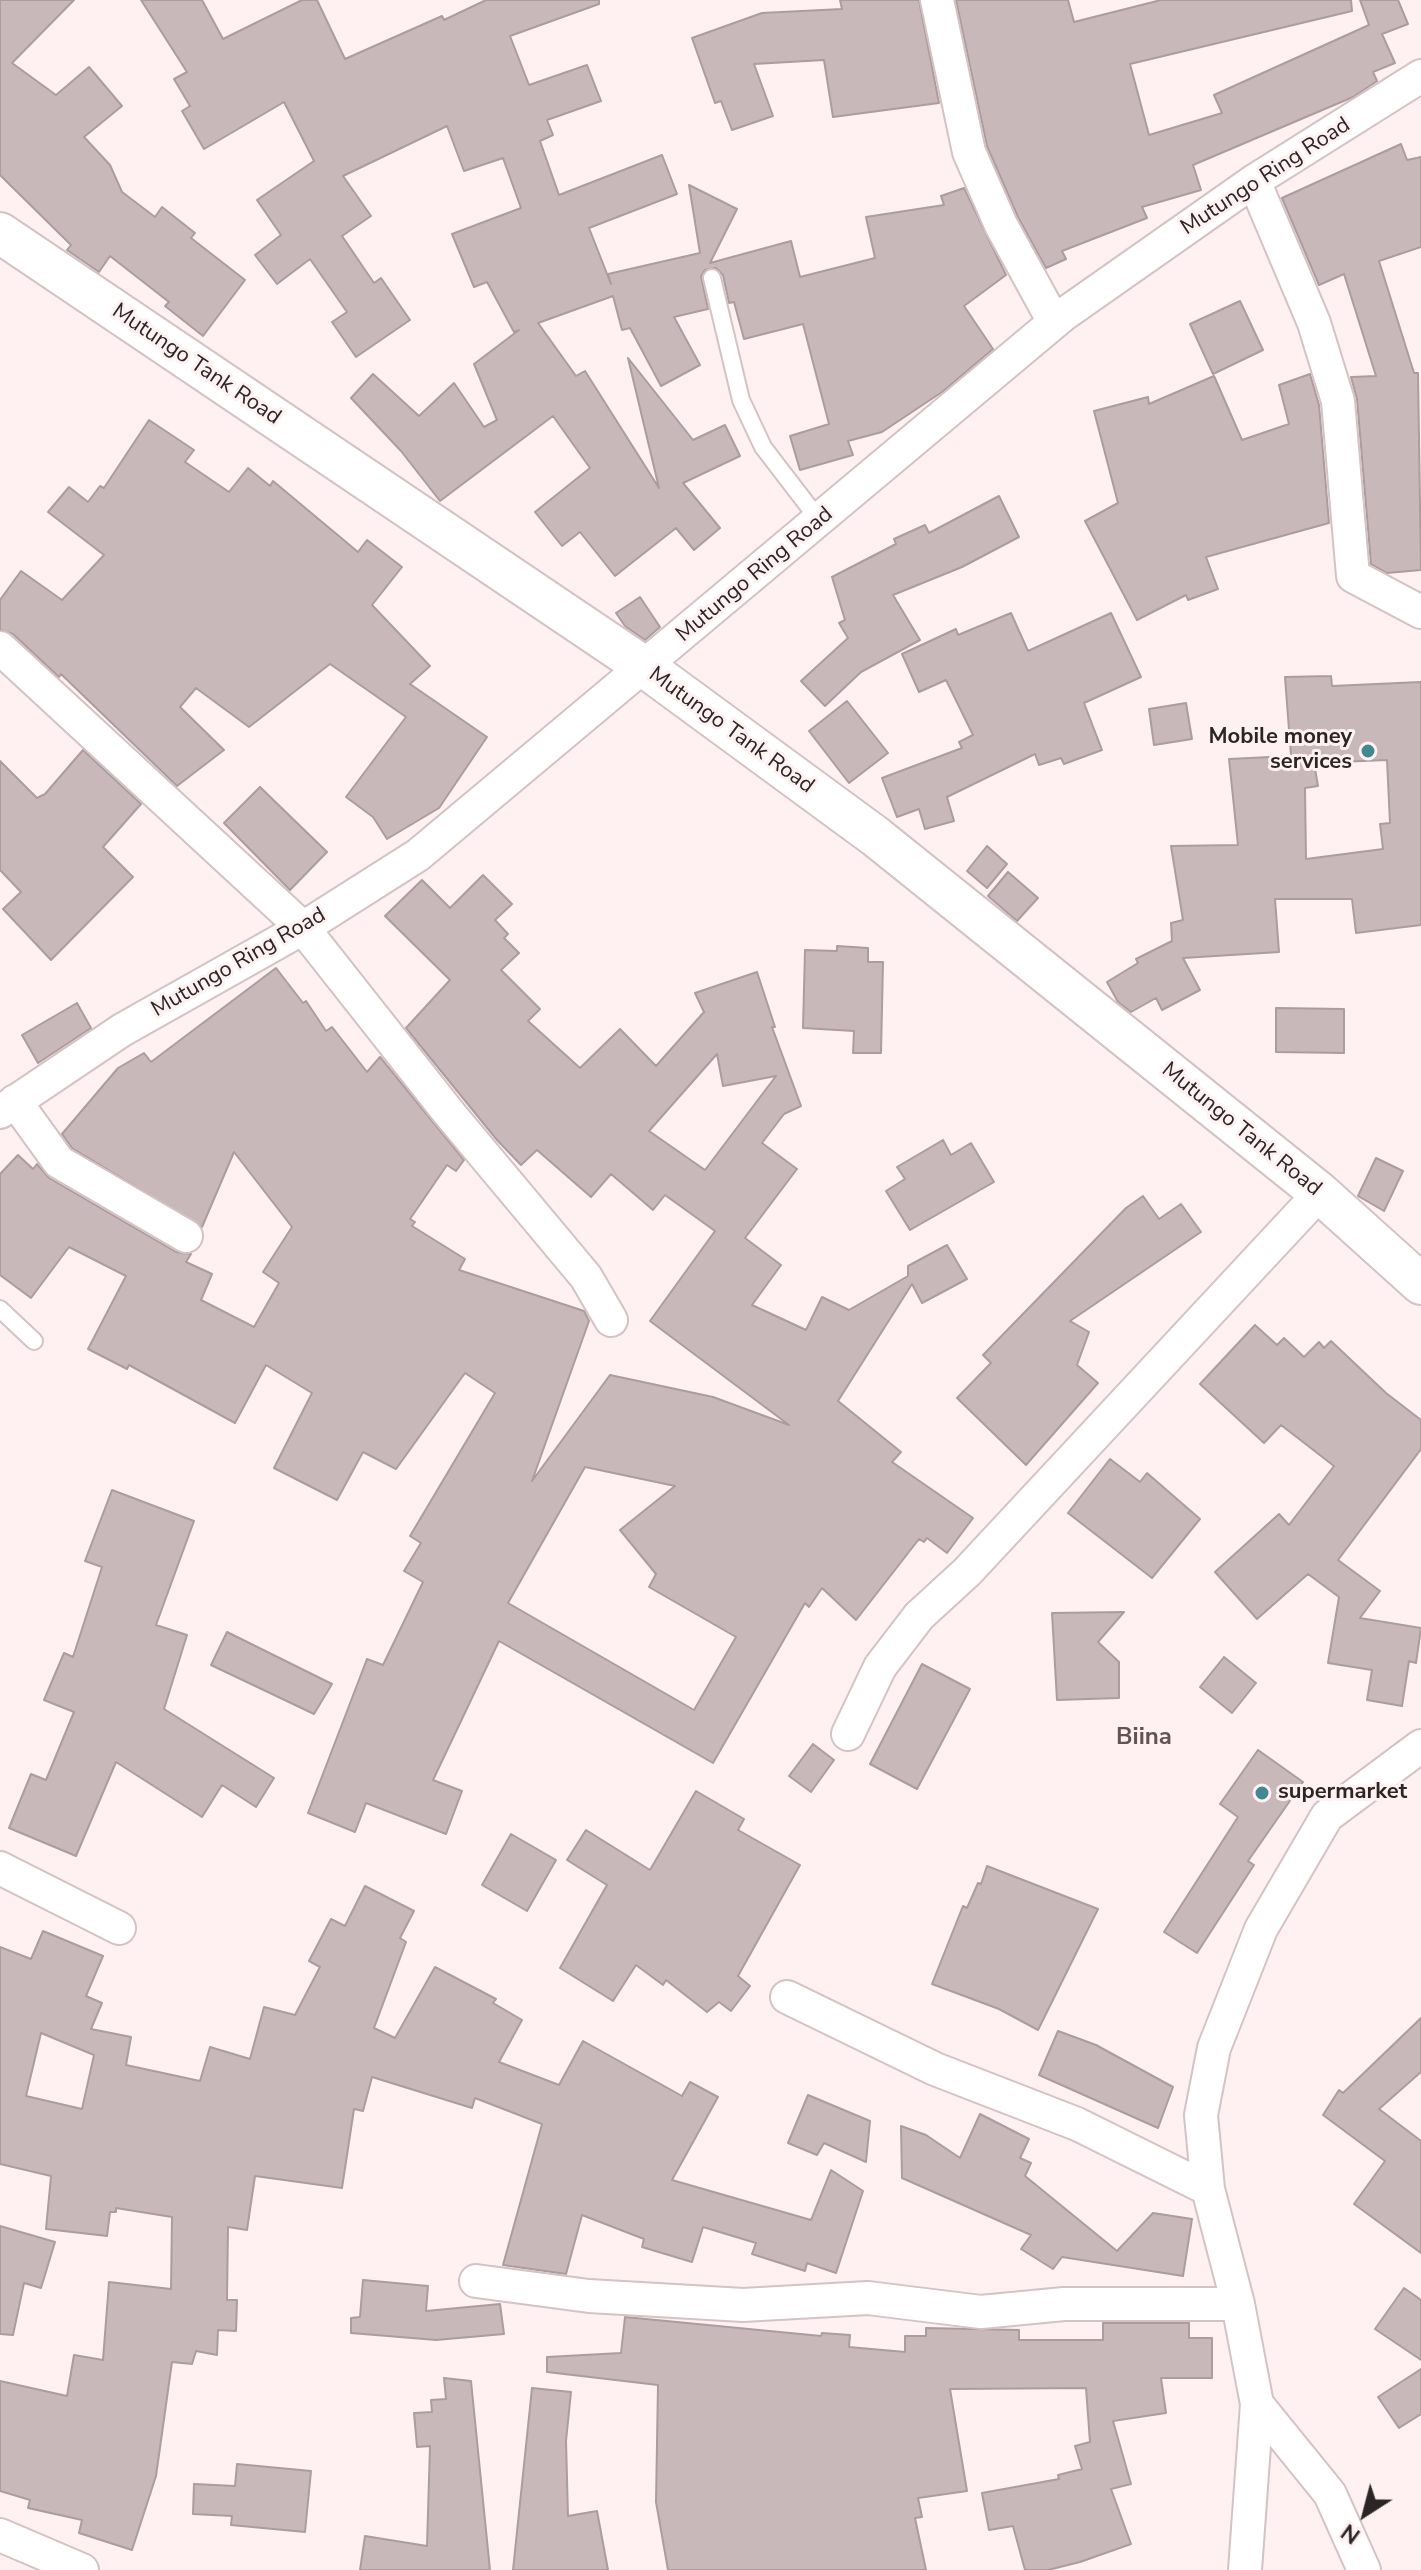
<!DOCTYPE html>
<html>
<head>
<meta charset="utf-8">
<style>
  body { margin:0 }
  #map { position:relative; width:1421px; height:2570px; overflow:hidden; background:#fff0f2; font-family:"Nunito Sans",sans-serif }
  canvas { display:block }
  .north { position:absolute; left:1325px; top:2474px; width:80px; height:80px; -webkit-text-stroke:6px #fff0f2; paint-order:stroke; rotate:216deg; font-size:22px; font-weight:700; line-height:32px; text-align:center; color:#2b2526 }
  .north::after { content:''; display:block; margin:auto; width:28px; height:36px; background:#2b2526; clip-path:polygon(50% 0,100% 100%,50% 72%,0 100%) }
</style>
</head>
<body>
<div id="map">
<canvas width="1421" height="2570"></canvas>
<div class="north">N</div>
</div>
<script>
const context = document.querySelector('canvas').getContext('2d');
context.lineJoin = 'round';
function paint(path, color) {
  context.fillStyle = color;
  context.fill(path, 'evenodd');
}
function toPath(rows) {
  const path = new Path2D();
  for (const r of rows) {
    path.moveTo(r[0], r[1]);
    for (let i = 2; i < r.length; i += 2) path.lineTo(r[i], r[i + 1]);
  }
  return path;
}
function trace(path, color, width, dash) {
  context.strokeStyle = color;
  context.lineWidth = width;
  context.lineCap = dash ? 'butt' : 'round';
  context.setLineDash(dash || []);
  context.stroke(path);
}
function drawText(font, color, halo, rows, align = 'center') {
  context.font = font + ' "Nunito Sans",sans-serif';
  context.lineWidth = 6;
  context.setLineDash([]);
  context.textBaseline = 'middle';
  context.strokeStyle = halo;
  context.fillStyle = color;
  for (const [text, x, y, turn = 0] of rows) {
    context.save();
    context.translate(x, y);
    context.rotate((+turn || 0) * Math.PI / 180);
    context.textAlign = isNaN(turn) ? turn : align;
    if (halo) context.strokeText(text, 0, 0);
    context.fillText(text, 0, 0);
    context.restore();
  }
}
const building = toPath([
  [0,0,74,0,12,63,56,95,89,67,122,106,84,137,110,165,122,192,155,217,162,207,195,233,191,238,245,280,203,336,165,306,169,302,110,256,99,272,67,250,71,245,0,175,0,0],
  [141,0,202,0,223,39,302,0,317,0,345,59,442,16,444,20,486,0,599,0,599,4,510,36,529,85,587,65,601,101,547,120,553,135,540,141,559,195,662,155,677,194,589,228,611,284,608,274,700,253,689,185,737,209,710,263,791,241,800,277,875,258,866,217,944,205,941,196,964,188,1006,275,964,306,993,349,942,392,882,432,848,441,853,455,800,470,790,436,829,424,803,324,744,339,734,302,729,303,723,275,716,268,705,270,701,276,708,309,674,317,700,365,661,386,630,328,622,330,613,296,538,323,576,376,585,371,659,488,628,358,693,440,725,425,740,456,683,483,720,528,694,550,676,528,615,576,580,532,562,546,535,512,590,468,553,416,440,501,401,451,351,398,373,374,419,416,454,383,484,427,497,420,474,364,519,330,514,332,487,282,474,287,452,234,521,208,503,158,464,171,447,126,343,176,371,216,342,236,374,283,381,278,410,320,356,357,332,322,347,312,310,259,277,284,255,255,281,235,257,200,314,161,284,102,204,149,182,111,190,106,174,79,187,72,141,0],
  [840,0,919,0,939,103,833,117,824,60,754,64,773,116,732,130,721,101,715,103,692,38,762,13,842,9,840,0],
  [956,0,1068,0,1074,22,1161,0,1351,0,1352,11,1130,64,1149,135,1222,113,1214,95,1369,25,1360,0,1398,0,1408,24,1382,34,1395,63,1373,72,1377,81,1353,97,1193,165,1201,190,1142,207,1147,218,1062,251,1066,259,1046,268,1018,217,987,146,956,0],
  [1401,144,1407,160,1421,157,1421,247,1379,261,1414,373,1418,373,1421,570,1387,573,1371,564,1357,399,1351,377,1376,376,1344,274,1319,285,1282,198,1401,144],
  [1240,301,1263,350,1213,374,1190,324,1240,301],
  [1310,374,1319,405,1329,523,1206,557,1218,589,1188,600,1186,595,1137,620,1085,521,1118,503,1094,411,1148,397,1149,404,1214,376,1242,440,1289,424,1279,385,1310,374],
  [149,420,194,450,185,462,229,492,248,468,270,486,273,481,358,552,367,540,402,567,372,605,430,666,410,684,487,737,439,808,387,839,373,817,346,797,406,717,330,664,249,727,196,688,180,707,224,750,177,786,61,674,59,677,13,634,0,630,0,600,21,571,62,600,104,555,48,512,69,487,88,502,100,486,104,488,149,420],
  [999,496,1019,537,962,567,893,595,920,640,861,672,825,706,801,681,848,638,839,623,845,620,832,577,896,544,894,539,925,525,929,533,999,496],
  [640,597,660,627,645,640,625,626,616,613,640,597],
  [1011,613,1028,651,1111,613,1141,677,1084,703,1102,750,1064,764,1061,758,1039,765,1035,754,947,797,954,821,925,829,919,809,897,817,882,778,962,748,959,742,973,735,946,680,919,692,902,654,956,629,958,635,1011,613],
  [1331,676,1332,686,1421,682,1421,925,1356,933,1352,899,1275,899,1279,952,1183,958,1200,990,1162,1010,1156,998,1131,1012,1118,1002,1107,982,1138,963,1136,959,1172,941,1171,923,1183,920,1171,846,1238,845,1229,759,1291,756,1285,677,1331,676],
  [1387,760,1390,823,1380,824,1383,849,1306,859,1305,788,1318,786,1314,763,1387,760],
  [847,701,888,753,849,783,809,731,847,701],
  [1186,703,1192,739,1154,745,1149,709,1186,703],
  [83,750,141,804,103,847,133,877,51,960,3,909,21,892,0,870,0,761,37,798,45,794,83,750],
  [260,787,327,852,290,890,224,823,260,787],
  [987,846,1007,864,987,888,967,871,987,846],
  [1008,872,1038,898,1017,921,988,896,1008,872],
  [483,875,512,904,495,920,508,934,504,938,519,953,501,970,540,1009,528,1021,580,1068,620,1029,656,1066,704,1012,695,993,757,972,775,1027,772,1027,801,1106,784,1114,762,1143,797,1169,745,1238,781,1265,752,1305,806,1330,822,1297,849,1310,908,1276,908,1266,947,1245,967,1279,922,1303,912,1284,838,1401,901,1452,892,1462,973,1518,947,1553,927,1538,924,1542,919,1539,856,1620,822,1588,809,1607,805,1603,713,1763,499,1641,433,1780,462,1791,446,1834,366,1803,355,1832,308,1813,367,1659,383,1665,423,1582,404,1571,421,1543,410,1536,495,1393,465,1373,396,1469,363,1452,337,1500,274,1468,312,1393,266,1365,235,1423,129,1365,127,1369,88,1349,126,1276,69,1247,31,1298,0,1275,0,1174,18,1155,33,1169,37,1164,49,1178,176,1252,191,1254,186,1262,212,1274,201,1300,254,1327,279,1283,263,1272,292,1227,234,1152,202,1227,72,1148,62,1134,118,1068,144,1053,151,1062,276,968,303,1003,306,1001,326,1031,332,1027,367,1072,380,1057,464,1160,456,1171,447,1165,410,1219,415,1222,412,1226,465,1259,459,1270,584,1311,589,1321,532,1481,610,1375,713,1397,789,1425,650,1321,715,1231,665,1195,653,1210,611,1174,591,1197,537,1150,521,1165,497,1140,406,1028,450,980,385,916,422,880,450,908,483,875],
  [717,1054,723,1086,776,1076,705,1170,649,1131,717,1054],
  [585,1467,675,1486,620,1530,656,1574,649,1587,736,1637,694,1710,508,1603,585,1467],
  [837,946,868,948,868,962,883,962,881,1053,853,1053,854,1031,803,1028,805,950,837,951,837,946],
  [77,1003,91,1028,38,1063,22,1035,77,1003],
  [1276,1008,1344,1009,1344,1053,1276,1052,1276,1008],
  [943,1140,951,1155,971,1143,994,1182,910,1230,886,1191,905,1179,897,1167,943,1140],
  [1376,1158,1403,1171,1384,1211,1358,1196,1376,1158],
  [1143,1196,1159,1219,1181,1204,1201,1232,1070,1321,1089,1332,1077,1365,1098,1383,1026,1465,957,1398,991,1363,983,1355,1126,1208,1143,1196],
  [1255,1325,1277,1345,1284,1338,1304,1357,1319,1342,1324,1348,1331,1341,1386,1393,1421,1420,1421,1449,1338,1560,1380,1591,1360,1618,1421,1628,1416,1663,1409,1661,1402,1706,1367,1700,1372,1670,1328,1663,1339,1597,1308,1574,1257,1619,1215,1572,1279,1514,1289,1525,1334,1466,1281,1425,1264,1443,1200,1384,1255,1325],
  [1110,1459,1140,1482,1147,1473,1200,1519,1152,1578,1068,1513,1110,1459],
  [112,1490,194,1521,156,1625,187,1635,164,1709,274,1778,256,1807,222,1785,202,1817,116,1762,76,1856,9,1828,31,1774,46,1780,74,1712,44,1700,64,1653,73,1657,102,1567,85,1561,112,1490],
  [1124,1612,1098,1642,1119,1662,1119,1698,1057,1700,1052,1613,1124,1612],
  [227,1632,332,1684,314,1714,211,1665,227,1632],
  [1224,1657,1256,1683,1232,1713,1200,1687,1224,1657],
  [922,1664,970,1689,917,1789,870,1764,922,1664],
  [813,1744,834,1760,811,1792,789,1776,813,1744],
  [1258,1750,1303,1782,1248,1861,1254,1865,1197,1953,1164,1932,1238,1817,1220,1804,1258,1750],
  [696,1791,744,1819,738,1830,800,1865,738,1976,750,1986,731,2011,719,2002,707,2012,666,1980,663,1985,636,1965,613,2001,560,1968,607,1885,567,1860,586,1830,650,1870,696,1791],
  [511,1834,556,1860,527,1911,482,1885,511,1834],
  [987,1866,1098,1909,1038,2030,999,2009,932,1984,963,1906,967,1908,978,1883,981,1884,987,1866],
  [365,1886,414,1911,400,1938,406,1942,374,2028,395,2038,435,1967,496,1999,493,2003,522,2020,499,2062,559,2085,583,2041,682,2096,690,2082,718,2097,672,2180,811,2220,831,2170,863,2191,836,2273,807,2263,805,2271,752,2254,756,2243,703,2227,692,2262,642,2247,644,2239,582,2215,566,2274,503,2265,542,2124,475,2098,472,2108,372,2077,363,2111,354,2109,342,2188,255,2176,247,2230,228,2227,227,2300,237,2300,236,2331,218,2330,217,2355,196,2351,192,2364,172,2362,156,2476,132,2550,79,2533,82,2520,28,2508,30,2500,0,2491,0,2381,67,2396,74,2355,103,2360,109,2282,171,2289,172,2217,116,2208,116,2212,110,2212,107,2236,46,2229,51,2176,0,2164,0,1947,31,1959,43,1931,103,1956,86,1996,102,2003,91,2029,131,2037,126,2065,200,2081,210,2047,250,2059,264,2007,295,2015,320,1967,309,1961,331,1919,345,1926,365,1886],
  [41,2033,94,2055,82,2109,26,2096,41,2033],
  [1421,2018,1421,2072,1379,2109,1421,2141,1421,2253,1354,2204,1385,2161,1323,2115,1339,2090,1343,2093,1421,2018],
  [1058,2031,1096,2045,1173,2087,1158,2128,1039,2075,1058,2031],
  [808,2095,870,2121,866,2162,824,2143,817,2155,788,2143,808,2095],
  [980,2114,1029,2139,1020,2158,1031,2163,1025,2176,1117,2251,1153,2213,1192,2219,1183,2276,1062,2257,1053,2269,1021,2249,1031,2235,902,2178,901,2126,926,2135,960,2158,980,2114],
  [0,2226,55,2242,41,2288,24,2283,13,2335,0,2334,0,2226],
  [363,2280,428,2286,426,2311,500,2304,504,2334,436,2340,351,2333,351,2318,360,2317,363,2280],
  [1404,2288,1421,2300,1421,2360,1375,2329,1404,2288],
  [625,2317,821,2336,822,2333,850,2335,849,2347,905,2352,905,2336,926,2336,926,2328,1019,2330,1019,2340,1103,2340,1103,2323,1189,2323,1189,2338,1212,2338,1212,2378,1161,2378,1166,2413,1113,2421,1131,2484,1111,2489,1131,2544,1080,2562,1048,2570,1025,2570,1013,2526,989,2530,982,2493,1059,2479,1058,2475,1082,2469,1075,2446,1090,2442,1086,2388,950,2389,967,2491,918,2498,922,2517,915,2518,926,2570,668,2570,656,2502,658,2385,547,2372,547,2357,621,2353,625,2317],
  [1421,2369,1421,2414,1399,2428,1378,2397,1421,2369],
  [444,2378,471,2381,490,2570,360,2570,365,2536,427,2546,430,2446,417,2447,414,2413,432,2412,431,2400,446,2399,444,2378],
  [532,2388,571,2392,566,2441,568,2516,597,2511,608,2570,513,2570,532,2388],
  [237,2464,311,2471,305,2532,231,2525,232,2516,193,2514,194,2484,235,2486,237,2464]
]);
const service = toPath([
  [712,278,741,400,763,447,819,520],
  [0,1309,34,1341]
]);
const minor = toPath([
  [937,0,969,152,1001,225,1054,322],
  [1254,181,1314,323,1338,401,1353,576,1421,612],
  [0,648,303,928,449,1113,586,1277,611,1320],
  [15,1101,59,1162,186,1236],
  [0,1112,122,1030,303,928,418,855,1063,315,1254,181,1421,76],
  [848,1734,880,1667,919,1616,967,1572,1320,1193],
  [0,1868,119,1928],
  [787,1997,935,2069,1077,2124,1208,2189],
  [476,2281,589,2296,743,2305,868,2298,981,2312,1064,2304,1238,2304],
  [1257,2404,1330,2494,1364,2570],
  [0,2535,82,2570],
  [1245,2570,1257,2404,1238,2304,1208,2189,1201,2115,1214,2048,1261,1929,1327,1816,1421,1746]
]);
const tertiary = toPath([
  [0,233,646,668,875,836,1320,1193,1421,1284]
]);
const markers = [
  [1368,751,8,"#418892"],
  [1262,1793,8,"#418892"]
];
const streetNames = [
  ["Mutungo Ring Road",1266,177,-33],
  ["Mutungo Tank Road",196,365,34],
  ["Mutungo Ring Road",755,575,-40],
  ["Mutungo Tank Road",731,731,36],
  ["Mutungo Ring Road",239,963,-30],
  ["Mutungo Tank Road",1241,1130,39]
];
const poiNames = [
  ["Mobile money",1352,738],
  ["services",1352,763],
  ["supermarket",1278,1793,"left"]
];
const neighbourhoodNames = [
  ["Biina",1144,1738]
];
paint(building, '#c9b8ba');
trace(building, '#ad9c9e', 2);
trace(service, '#d4c2c5', 20);
trace(minor, '#d4c2c5', 36);
trace(tertiary, '#d4c2c5', 44);
trace(service, '#fff', 16);
trace(minor, '#fff', 32);
trace(tertiary, '#fff', 40);
for (const [x, y, r, color] of markers) {
  const dot = new Path2D();
  dot.arc(x, y, r, 0, 2 * Math.PI);
  context.fillStyle = color;
  context.fill(dot);
  trace(dot, '#fff0f2', 3);
}
drawText('22px', '#2b2526', '#fff0f2', streetNames);
drawText('bold 22px', '#2b2526', '#fff0f2', poiNames, 'right');
drawText('bold 24px', '#625355', '#fff0f2', neighbourhoodNames);
</script>
</body>
</html>
